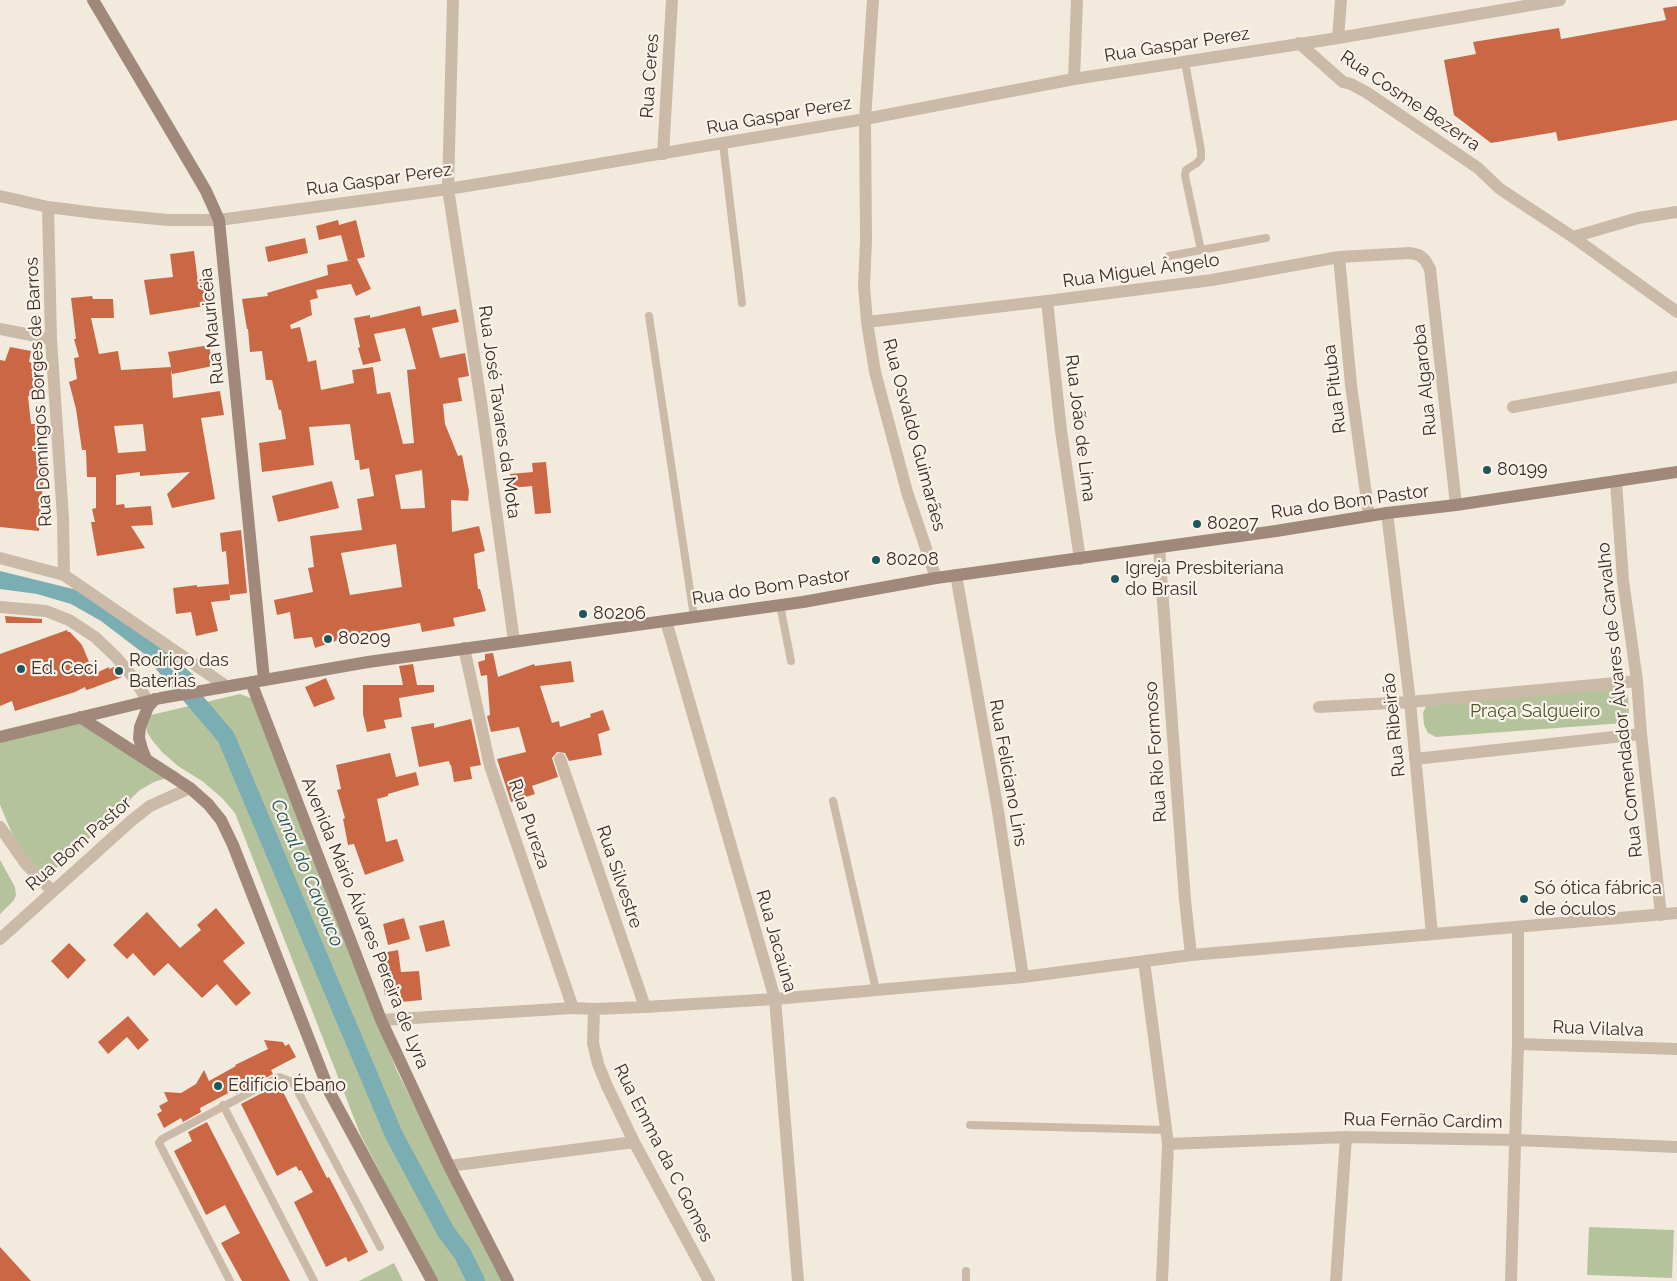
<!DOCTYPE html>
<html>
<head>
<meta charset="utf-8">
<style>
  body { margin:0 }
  canvas { display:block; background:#f3eade }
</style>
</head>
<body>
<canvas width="1677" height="1281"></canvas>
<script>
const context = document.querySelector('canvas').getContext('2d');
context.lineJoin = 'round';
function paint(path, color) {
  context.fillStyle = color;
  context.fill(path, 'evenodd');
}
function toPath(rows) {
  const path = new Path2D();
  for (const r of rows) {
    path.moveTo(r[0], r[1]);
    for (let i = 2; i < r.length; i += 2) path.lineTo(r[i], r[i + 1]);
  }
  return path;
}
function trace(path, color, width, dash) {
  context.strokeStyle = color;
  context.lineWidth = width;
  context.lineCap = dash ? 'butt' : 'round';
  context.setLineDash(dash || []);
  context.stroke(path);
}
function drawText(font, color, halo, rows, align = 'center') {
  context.font = font + ' Raleway,sans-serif';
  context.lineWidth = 4.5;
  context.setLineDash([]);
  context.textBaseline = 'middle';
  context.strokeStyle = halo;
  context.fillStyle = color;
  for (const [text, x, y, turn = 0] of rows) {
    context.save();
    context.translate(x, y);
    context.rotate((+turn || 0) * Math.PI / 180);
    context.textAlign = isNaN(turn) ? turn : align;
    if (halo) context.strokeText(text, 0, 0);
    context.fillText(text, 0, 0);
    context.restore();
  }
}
const green = toPath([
  [1622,688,1628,695,1629,715,1628,719,1624,723,1436,737,1428,733,1424,725,1423,713,1427,704],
  [240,694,251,698,397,1071,503,1281,437,1281,361,1136,235,813,222,798,202,781,178,766,162,752,152,740,147,732,146,726,151,715],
  [75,720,99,722,180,774,154,782,140,790,60,866,54,869,43,871,40,870,19,850,0,805,0,742],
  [0,860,15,887,16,895,14,900,0,914],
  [1589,1227,1674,1230,1672,1278,1587,1275],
  [394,1263,403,1281,359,1281]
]);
const water = toPath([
  [0,571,77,590,151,638,198,679,166,681,143,653,101,621,71,604,37,594,0,589]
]);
const canal = toPath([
  [163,663,226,737,394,1135,446,1232,462,1253,476,1281]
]);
const building = toPath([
  [1677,6,1677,120,1558,141,1556,132,1491,143,1454,115,1444,60,1476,54,1473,42,1559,28,1561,39,1666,20,1663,8],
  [338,220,339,225,356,220,365,257,348,261,341,235,319,240,316,226],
  [305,238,308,253,268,262,265,247],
  [194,251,198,282,207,281,211,305,150,315,144,280,173,277,170,254],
  [357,259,371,289,356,296,351,284,316,290,318,298,310,300,312,315,290,325,291,329,300,327,308,362,316,360,321,390,354,383,352,370,373,367,377,394,390,392,403,444,414,443,407,370,416,369,405,328,374,334,381,361,363,365,358,348,360,347,354,318,370,315,370,318,420,306,422,316,456,309,459,322,432,328,440,358,465,353,469,376,458,378,462,401,443,404,445,424,458,456,462,455,469,491,468,501,451,500,452,532,479,526,485,551,474,554,478,589,480,589,486,611,453,618,455,626,422,632,420,623,369,632,344,638,315,648,312,637,294,639,290,612,277,615,274,600,313,592,308,568,314,567,310,536,362,530,357,499,374,496,369,468,360,470,359,460,355,460,350,424,309,427,314,465,262,472,259,443,286,439,281,410,279,410,272,380,266,380,262,351,250,352,248,329,247,329,242,299,268,296,267,293,328,275,327,265],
  [422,470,425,508,401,509,395,475],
  [396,544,402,587,350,595,341,553],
  [92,296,93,299,113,299,114,318,91,318,99,354,118,351,121,370,171,367,168,352,209,345,213,366,172,374,171,369,173,398,220,391,224,415,201,418,215,499,172,508,167,494,190,472,140,476,140,472,116,475,116,505,124,504,125,508,151,506,153,525,131,526,145,548,97,556,91,522,95,522,92,509,96,508,96,477,87,477,86,450,82,450,76,409,69,382,77,379,74,358,79,357,74,339,76,339,71,298],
  [143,424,146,451,118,453,114,426],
  [10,347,31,351,29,362,39,364,40,398,28,396,31,424,35,424,36,459,47,459,47,471,44,471,39,531,0,527,0,360,5,361],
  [546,462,551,513,535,514,532,486,511,488,510,474,533,472,532,463],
  [332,481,339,508,278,522,272,496],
  [241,530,247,593,230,595,226,551,222,552,220,533],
  [229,584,230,600,211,602,218,631,196,636,191,612,176,614,173,588,197,585,197,587],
  [5,616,42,619,42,623,6,623],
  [67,630,68,632,70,632,82,645,94,674,109,667,109,669,114,667,122,677,90,689,86,690,85,687,75,692,15,711,12,701,0,706,0,654],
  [493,653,498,677,534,664,535,666,571,661,574,682,540,686,552,723,559,721,560,727,591,717,590,714,603,710,610,730,598,734,602,755,569,761,565,753,557,752,552,758,558,777,532,786,535,794,511,802,497,759,526,752,519,727,491,732,487,716,490,715,487,675,481,676,478,662,485,660,485,654],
  [413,664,417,685,434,685,434,692,399,698,402,717,384,720,386,728,367,732,363,714,363,685,403,685,399,666],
  [326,678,335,699,314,707,305,687],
  [471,719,481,765,470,767,472,779,454,782,451,765,450,765,449,761,419,767,411,727,434,723,434,728],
  [390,753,396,777,416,772,419,785,388,794,388,796,377,799,386,842,397,839,404,861,365,875,354,844,348,845,343,819,345,818,337,790,341,789,336,765],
  [216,908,245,943,223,961,251,993,236,1006,217,984,202,998,168,963,154,976,133,953,127,959,113,945,147,912,180,948,201,930,197,925],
  [404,918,410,939,388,945,383,924],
  [444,920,450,946,426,952,419,926],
  [69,943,86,960,68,979,51,961],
  [398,950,401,972,419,971,422,1000,401,1002,400,989,385,995,377,954],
  [128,1016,149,1040,138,1050,127,1037,108,1054,98,1042],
  [264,1040,283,1042,285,1046,289,1044,296,1057,271,1070,273,1074,236,1094,234,1090,200,1108,201,1112,183,1122,181,1118,164,1128,157,1114,162,1111,159,1106,168,1101,164,1092,181,1093,196,1084,204,1070,209,1081,236,1066,235,1065,268,1049],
  [279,1084,311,1147,327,1178,329,1177,368,1252,348,1262,346,1257,326,1267,294,1202,313,1192,301,1170,299,1171,296,1166,277,1176,241,1104],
  [207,1122,240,1186,290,1281,242,1281,221,1243,240,1233,237,1228,225,1205,206,1215,174,1151,192,1141,188,1132],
  [0,1247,31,1281,0,1281]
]);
const lane = toPath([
  [1185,62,1201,150,1201,158,1197,163,1186,170,1185,176,1201,250,1266,238],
  [723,144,742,303],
  [1169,256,1201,250],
  [649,316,694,617],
  [780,605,791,661],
  [833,801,876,990],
  [223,1105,314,1281],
  [970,1125,1166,1130],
  [230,1281,159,1143,162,1139,279,1077,290,1081,295,1086,380,1247],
  [966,1281,966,1271]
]);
const street = toPath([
  [453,0,448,189,481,402,514,641],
  [873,0,865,119,866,241,864,286,867,322,875,372,907,492,936,578],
  [1338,38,1341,0],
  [1299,43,1343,82,1351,84,1366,92,1478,168,1500,189,1573,237,1677,312],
  [1074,79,1077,0],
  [663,154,672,0],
  [0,196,48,207,95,213,168,220,219,220,448,189,528,176,865,119,1074,79,1338,38,1560,0],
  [48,207,51,339,63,518,64,575],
  [1573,237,1638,218,1677,212],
  [1339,257,1351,385,1369,516],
  [1047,301,1061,431,1080,559],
  [867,322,1047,301,1212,280,1339,257,1410,253,1419,255,1425,260,1430,269,1456,505],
  [0,329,51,339],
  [1513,407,1677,377],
  [1616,482,1623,580,1637,681,1641,734,1661,915],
  [1387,513,1410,702,1432,934],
  [1159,547,1185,900,1191,955],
  [0,558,64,575,226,686],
  [956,575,998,811,1023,977],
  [0,607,46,611,69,620,95,637,116,657,132,676,148,701],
  [666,621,775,999,798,1281],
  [464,648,490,766,573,1008],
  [1319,707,1410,702,1637,681],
  [560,759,645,1007],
  [1415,759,1641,734],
  [0,827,26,864,52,891],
  [0,939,131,821,150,806,190,788],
  [1144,961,1168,1144,1162,1281],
  [594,1009,593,1043,598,1064,607,1086,634,1142,709,1281],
  [381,1020,573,1008,594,1009,645,1007,775,999,1023,977,1191,955,1677,913],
  [1518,1044,1677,1049],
  [1168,1144,1346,1137,1516,1140,1677,1147],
  [449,1166,634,1142],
  [1336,1281,1346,1137],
  [1511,1281,1518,1044,1518,927]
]);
const secondary = toPath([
  [93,0,189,162,206,191,219,220,264,680],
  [251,682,381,1020,449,1166,508,1281],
  [80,717,190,788,208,804,221,820,233,845,330,1093,432,1281],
  [0,737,161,698,368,662,803,602,936,578,1276,531,1387,513,1456,505,1677,472],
  [146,759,142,749,139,738,140,727,148,707,155,699]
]);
const markers = [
  [1487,470,5,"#1d575c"],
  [1197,524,5,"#1d575c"],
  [876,560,5,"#1d575c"],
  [1115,579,5,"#1d575c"],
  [583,614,5,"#1d575c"],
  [328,639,5,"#1d575c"],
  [21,669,5,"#1d575c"],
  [119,671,5,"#1d575c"],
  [1524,899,5,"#1d575c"],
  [218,1086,5,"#1d575c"]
];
const streetNames = [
  ["Rua Gaspar Perez",1177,45,-9],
  ["Rua Ceres",650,76,-86],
  ["Rua Cosme Bezerra",1410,101,34],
  ["Rua Gaspar Perez",779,116,-10],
  ["Rua Gaspar Perez",379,180,-8],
  ["Rua Miguel Ângelo",1141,271,-8],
  ["Rua Mauricéia",212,326,-96],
  ["Rua Algaroba",1425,380,-96],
  ["Rua Pituba",1335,389,-97],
  ["Rua Domingos Borges de Barros",39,392,-93],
  ["Rua José Tavares da Mota",499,412,82],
  ["Rua João de Lima",1080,428,83],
  ["Rua Osvaldo Guimarães",914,435,75],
  ["Rua do Bom Pastor",1350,502,-8],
  ["Rua do Bom Pastor",771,587,-9],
  ["Rua Comendador Álvares de Carvalho",1620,700,-96],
  ["Rua Ribeirão",1394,725,-96],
  ["Rua Rio Formoso",1156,752,-94],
  ["Rua Feliciano Lins",1008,773,80],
  ["Rua Pureza",529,824,71],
  ["Rua Bom Pastor",79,844,-41],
  ["Rua Silvestre",619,877,71],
  ["Avenida Mário Álvares Pereira de Lyra",365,923,68],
  ["Rua Jacaúna",776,941,74],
  ["Rua Vilalva",1598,1029,2],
  ["Rua Fernão Cardim",1423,1121,1],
  ["Rua Emma da C Gomes",663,1153,63]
];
const poiNames = [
  ["80199",1497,470],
  ["80207",1207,524],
  ["80208",886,560],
  ["Igreja Presbiteriana",1125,569],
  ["do Brasil",1125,590],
  ["80206",593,614],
  ["80209",338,639],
  ["Rodrigo das",129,661],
  ["Baterias",129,682],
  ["Ed. Ceci",31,669],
  ["Só ótica fábrica",1534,889],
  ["de óculos",1534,910],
  ["Edifício Ébano",228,1086]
];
const parkNames = [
  ["Praça Salgueiro",1535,712]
];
const waterNames = [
  ["Canal do Cavouco",307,873,67]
];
paint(green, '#b5c39d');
paint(water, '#7baeb2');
trace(canal, '#7baeb2', 18);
paint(building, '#ca6845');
trace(lane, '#ccbaa9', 8);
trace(street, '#ccbaa9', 12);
trace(secondary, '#a0897a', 12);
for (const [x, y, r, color] of markers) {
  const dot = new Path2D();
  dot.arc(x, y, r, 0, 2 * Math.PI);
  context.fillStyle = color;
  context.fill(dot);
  trace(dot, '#fbf3ea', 2);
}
drawText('18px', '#392e29', '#fbf3ea', streetNames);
drawText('18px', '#392e29', '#fbf3ea', poiNames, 'left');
drawText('18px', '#47582c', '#fbf3ea', parkNames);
drawText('italic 19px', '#1d575c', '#fbf3ea', waterNames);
</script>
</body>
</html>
